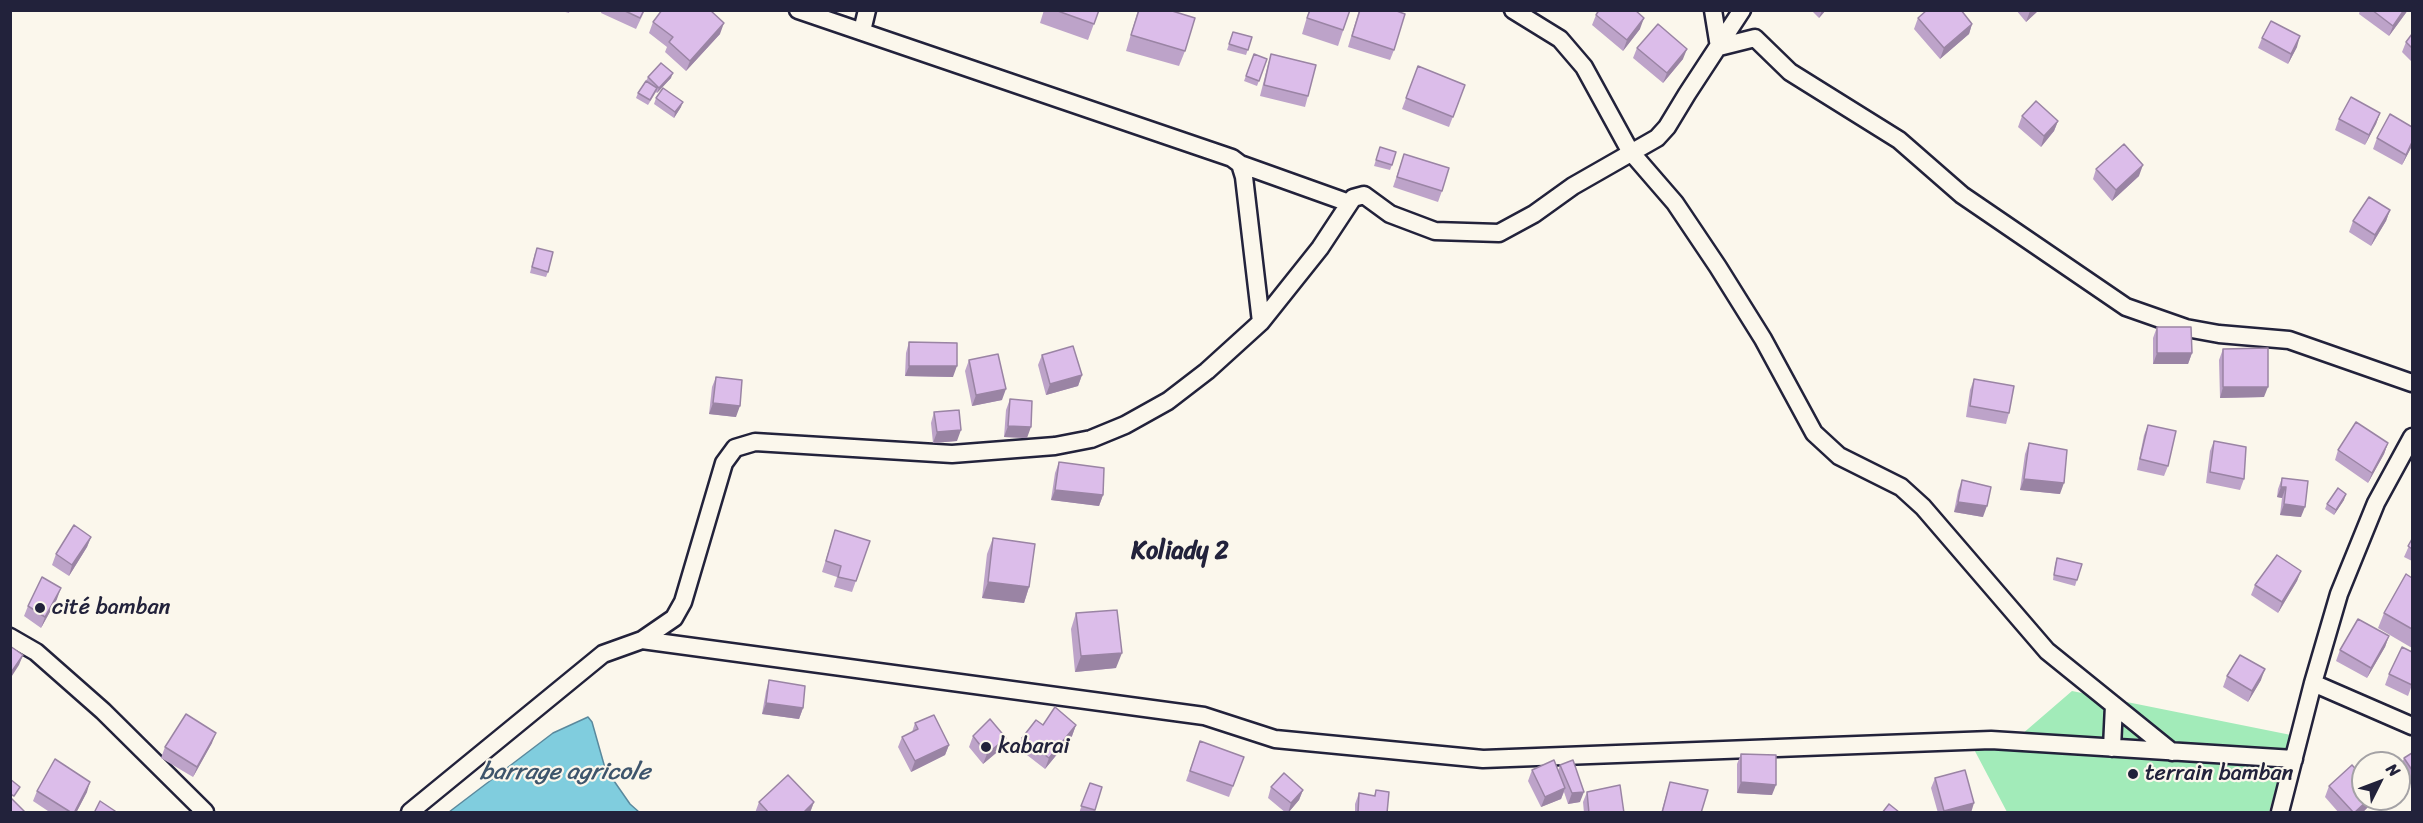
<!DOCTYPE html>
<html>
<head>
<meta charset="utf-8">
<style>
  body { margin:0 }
  #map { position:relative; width:2423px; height:823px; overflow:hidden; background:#fbf7ec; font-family:Sriracha,sans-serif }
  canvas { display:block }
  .frame { position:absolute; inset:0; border:12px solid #22223b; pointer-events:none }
  .north { position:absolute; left:2351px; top:751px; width:60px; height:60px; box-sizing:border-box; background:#fbf7ec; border:2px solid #a4a2a5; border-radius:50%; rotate:48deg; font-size:16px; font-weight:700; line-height:24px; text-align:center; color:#22223b }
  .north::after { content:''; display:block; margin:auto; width:21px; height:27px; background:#22223b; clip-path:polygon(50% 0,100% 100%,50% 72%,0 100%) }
</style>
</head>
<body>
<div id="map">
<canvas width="2423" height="823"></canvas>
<div class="frame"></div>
<div class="north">N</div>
</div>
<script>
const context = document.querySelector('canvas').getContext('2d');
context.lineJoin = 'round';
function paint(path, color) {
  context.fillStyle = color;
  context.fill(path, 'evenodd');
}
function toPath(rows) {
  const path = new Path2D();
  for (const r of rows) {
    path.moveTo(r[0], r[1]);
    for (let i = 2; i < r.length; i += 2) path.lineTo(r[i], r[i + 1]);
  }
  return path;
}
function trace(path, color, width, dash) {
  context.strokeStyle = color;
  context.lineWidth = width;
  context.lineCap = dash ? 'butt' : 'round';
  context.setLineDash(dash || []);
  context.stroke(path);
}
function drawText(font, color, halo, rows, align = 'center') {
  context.font = font + ' Sriracha,sans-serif';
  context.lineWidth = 4.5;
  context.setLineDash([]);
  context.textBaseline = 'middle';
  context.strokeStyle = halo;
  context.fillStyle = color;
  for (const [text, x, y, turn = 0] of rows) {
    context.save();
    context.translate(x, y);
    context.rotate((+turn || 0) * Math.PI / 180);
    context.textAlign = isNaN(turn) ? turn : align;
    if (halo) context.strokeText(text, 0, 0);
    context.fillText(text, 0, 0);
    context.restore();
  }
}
const green = toPath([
  [2072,691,2291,735,2269,812,2007,812,1967,736,2021,735]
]);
const water = toPath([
  [588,717,592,722,605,768,630,804,639,812,449,812,553,733,588,717]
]);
const street = toPath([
  [798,10,1232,158,1240,164,1244,177,1261,322],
  [1513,10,1560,39,1584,67,1630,151,1675,203,1718,267,1763,339,1814,433,1839,456,1901,487,1923,507,2047,651,2172,752],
  [1713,10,1719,47,1755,38,1790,72,1899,140,1962,195,2126,307,2186,328,2219,334,2289,340,2412,383],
  [862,31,867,10],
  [1240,164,1349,203],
  [10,637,36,652,103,711,205,812],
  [642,640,674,618,683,602,724,463,735,448,755,442,952,454,1055,446,1091,439,1125,425,1168,401,1207,371,1261,322,1320,248,1353,198,1364,195,1390,214,1435,231,1499,233,1534,214,1573,186,1657,138,1667,127,1687,94,1742,10],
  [2313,683,2412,726],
  [2112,748,2114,705],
  [410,812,603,654,642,640,1204,716,1275,739,1483,759,1991,740,2294,759],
  [2280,812,2313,683,2339,594,2376,503,2412,437]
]);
const wall = toPath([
  [558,10,570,10,569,13],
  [602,10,645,10,636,29,601,13],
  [1044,10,1099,10,1088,40,1040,23],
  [1138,10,1169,10,1185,51,1179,66,1126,51],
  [1309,10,1350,10,1338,46,1302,34],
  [1359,10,1394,10,1394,50,1390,60,1348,47],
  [1811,10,1826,10,1819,18],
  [2016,10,2039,10,2026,22],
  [2360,10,2408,10,2389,36,2359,14],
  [1596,15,1640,29,1623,51,1592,25],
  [1918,18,1972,24,1969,34,1940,59,1914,29],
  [653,22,720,34,686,71,665,52,667,47,649,33],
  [1233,32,1252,37,1246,55,1227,50],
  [2412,34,2412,62,2402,52,2406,42],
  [2262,38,2297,47,2288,64,2258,48],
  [1637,48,1683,59,1663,83,1633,58],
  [1254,54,1267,59,1257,86,1244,81],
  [1271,54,1308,96,1305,107,1260,96,1268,64],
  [1418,66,1465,85,1449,127,1402,109],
  [648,77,671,78,657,93,656,92,648,105,636,98,638,93,646,81],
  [656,98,681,107,674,118,654,104],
  [2380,113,2376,124,2365,145,2335,130,2339,119],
  [2022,116,2058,121,2054,131,2041,147,2018,127],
  [2377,138,2412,146,2402,165,2373,149],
  [1380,147,1392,165,1390,170,1374,166],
  [1404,154,1442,191,1438,202,1393,187],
  [2096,169,2139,176,2112,201,2093,179],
  [2390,210,2386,221,2371,246,2349,232,2353,221],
  [535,253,548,272,546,277,530,273],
  [2157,327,2192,353,2188,364,2153,364,2153,338],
  [909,342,953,377,905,376,906,353],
  [2223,349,2264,397,2220,398,2219,360],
  [1042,355,1082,375,1078,386,1046,395,1038,365],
  [969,360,1002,400,972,406,965,371],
  [716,377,736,417,709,414,712,387],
  [1974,379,2009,413,2006,424,1966,417,1970,390],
  [1010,399,1027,438,1004,437,1006,410],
  [934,412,957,441,933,443,931,423],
  [2148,425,2168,466,2164,476,2137,470,2144,435],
  [2214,441,2244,479,2240,490,2206,483,2210,451],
  [2029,443,2060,494,2020,490,2025,454],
  [2388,443,2384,454,2368,483,2335,460,2338,450],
  [1059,462,1103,495,1099,506,1051,500,1055,473],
  [2282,478,2301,517,2280,515,2282,498,2277,497,2278,489],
  [1962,480,1983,517,1954,512,1958,491],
  [2344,500,2334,515,2325,509,2327,504],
  [835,530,870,541,852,592,834,587,837,577,822,572],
  [91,537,87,547,69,576,52,565,56,554],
  [993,538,1029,587,1024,603,982,598,987,554],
  [2412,539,2412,561,2404,557],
  [2057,558,2082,564,2075,586,2053,580,2055,564],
  [2301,571,2297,581,2278,613,2251,595,2255,585],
  [2412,578,2412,648,2378,628,2384,613],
  [57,599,41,628,24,616,28,606],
  [1076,613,1116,668,1075,672,1071,629],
  [2389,636,2385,647,2367,678,2336,661,2340,650],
  [2389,674,2412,685,2408,696,2385,685],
  [2227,676,2261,680,2248,702,2223,687],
  [769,680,803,708,799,719,762,714,766,691],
  [915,723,949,745,945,755,911,772,898,747,902,737,912,732],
  [1043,725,1076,725,1072,736,1045,769,1018,748,1022,738],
  [973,736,1002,748,983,764,969,747],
  [1200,741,1244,757,1229,797,1186,781],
  [212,743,193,777,161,758,165,747],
  [2412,753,2412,786,2400,769,2404,758],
  [1741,754,1772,795,1737,793,1737,764],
  [1560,765,1580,802,1568,804,1564,792,1561,799,1541,807,1528,781,1532,770,1558,771],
  [1935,778,1971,813,1938,813,1931,788],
  [1670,782,1701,813,1661,813],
  [1090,783,1102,787,1094,813,1079,813],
  [2329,786,2363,799,2374,799,2373,802,2362,813,2339,813,2325,797],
  [1271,787,1303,790,1299,800,1288,813,1286,813,1268,798],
  [1376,790,1387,813,1355,813,1355,804,1359,793,1374,796],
  [37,791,87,792,76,813,51,813,33,801],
  [1587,792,1624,813,1584,813,1583,802],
  [759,802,814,802,810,813,755,813]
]);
const shadedWall = toPath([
  [1822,10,1826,10,1819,18],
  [2031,10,2039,10,2026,22,2030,11],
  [2404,10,2408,10,2389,36,2393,26],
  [1644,18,1640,29,1623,51,1627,40],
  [724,23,720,34,686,71,690,61],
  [1972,24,1969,34,1940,59,1944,48],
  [2300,36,2297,47,2288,64,2291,54],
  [1687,49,1683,59,1663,83,1667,73],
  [673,73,671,78,657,93,659,88],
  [683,102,681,107,674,118,675,112],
  [2380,113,2376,124,2365,145,2369,135],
  [2058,121,2054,131,2041,147,2044,136],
  [2412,142,2412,146,2402,165,2406,155],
  [2143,165,2139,176,2112,201,2116,190],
  [2390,210,2386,221,2371,246,2375,235],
  [2157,353,2192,353,2188,364,2153,364],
  [909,366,957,366,953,377,905,376],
  [1082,375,1078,386,1046,395,1050,384],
  [2223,387,2268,387,2264,397,2220,398],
  [1006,389,1002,400,972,406,976,395],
  [713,403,740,406,736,417,709,414],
  [1008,426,1031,427,1027,438,1004,437],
  [961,430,957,441,933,443,937,432],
  [2388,443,2384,454,2368,483,2372,473],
  [2024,479,2064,483,2060,494,2020,490],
  [2281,487,2286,487,2282,498,2277,497],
  [1055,490,1103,495,1099,506,1051,500],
  [2346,494,2344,500,2334,515,2336,510],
  [1958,502,1987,506,1983,517,1954,512],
  [2284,504,2305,507,2301,517,2280,515],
  [91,537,87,547,69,576,72,565],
  [2301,571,2297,581,2278,613,2282,602],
  [988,582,1029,587,1024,603,982,598],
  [61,588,57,599,41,628,45,617],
  [2389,636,2385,647,2367,678,2371,668],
  [1122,653,1116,668,1075,672,1081,656],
  [23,655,19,665,10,679,10,674],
  [2265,669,2261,680,2248,702,2252,691],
  [766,703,803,708,799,719,762,714],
  [1076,725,1072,736,1045,769,1049,758],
  [216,733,212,743,193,777,197,767],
  [1006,738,1002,748,983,764,987,754],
  [949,745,945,755,911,772,915,761],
  [90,782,87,792,76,813,74,813],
  [1741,782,1776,785,1772,795,1737,793],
  [1565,788,1561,799,1541,807,1545,797],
  [1303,790,1299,800,1288,813,1291,803],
  [1584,792,1580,802,1568,804,1572,793],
  [2369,799,2374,799,2373,802,2362,813,2354,813],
  [814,802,810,812,803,813],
  [1974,803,1971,813,1944,813,1944,811]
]);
const building = toPath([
  [623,10,644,10,640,18,623,10],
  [662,10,710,10,724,23,690,61,669,42,673,37,653,22,662,10],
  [1055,10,1099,10,1094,24,1055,10],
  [1139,10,1169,10,1195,18,1185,51,1131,35,1139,10],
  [1310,10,1350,10,1343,30,1307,18,1310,10],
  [1360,10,1394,10,1405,14,1394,50,1352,36,1360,10],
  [1599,10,1635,10,1644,18,1627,40,1596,15,1599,10],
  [1927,10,1961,10,1972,24,1944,48,1918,18,1927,10],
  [2372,10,2404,10,2393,26,2372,10],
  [2271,21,2300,36,2291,54,2262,38,2271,21],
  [1658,24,1687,49,1667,73,1637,48,1658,24],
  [1233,32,1252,37,1248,50,1229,44,1233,32],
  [2412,34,2412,48,2406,42,2412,34],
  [1254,54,1267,59,1259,81,1246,76,1254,54],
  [1271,54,1316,65,1308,96,1264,85,1271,54],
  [661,63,673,73,659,88,648,77,661,63],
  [1418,66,1465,85,1453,117,1406,98,1418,66],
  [646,81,657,88,650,100,638,93,646,81],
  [663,88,683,102,675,112,656,98,663,88],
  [2351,97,2380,113,2369,135,2339,119,2351,97],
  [2036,101,2058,121,2044,136,2022,116,2036,101],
  [2390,114,2412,127,2412,142,2406,155,2377,138,2390,114],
  [2124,144,2143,165,2116,190,2096,169,2124,144],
  [1380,147,1396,152,1392,165,1376,160,1380,147],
  [1404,154,1449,168,1442,191,1397,177,1404,154],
  [2369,197,2390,210,2375,235,2353,221,2369,197],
  [537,248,553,252,548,272,532,267,537,248],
  [2157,327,2191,327,2192,353,2157,353,2157,327],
  [909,342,957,343,957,366,909,366,909,342],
  [1073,346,1082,375,1050,384,1042,355,1073,346],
  [2268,348,2268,387,2223,387,2223,349,2268,348],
  [998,354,1006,389,976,395,969,360,998,354],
  [716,377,742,380,740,406,713,403,716,377],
  [1974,379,2014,386,2009,413,1970,406,1974,379],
  [1010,399,1032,401,1031,427,1008,426,1010,399],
  [959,410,961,430,937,432,934,412,959,410],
  [2356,422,2388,443,2372,473,2338,450,2356,422],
  [2148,425,2176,431,2168,466,2140,459,2148,425],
  [2214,441,2246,447,2244,479,2210,472,2214,441],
  [2029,443,2067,450,2064,483,2024,479,2029,443],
  [1059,462,1104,468,1103,495,1055,490,1059,462],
  [2282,478,2308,481,2305,507,2284,504,2286,487,2281,487,2282,478],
  [1962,480,1991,487,1987,506,1958,502,1962,480],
  [2338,488,2346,494,2336,510,2327,504,2338,488],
  [74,525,91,537,72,565,56,554,74,525],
  [835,530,870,541,856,581,838,577,841,566,826,561,835,530],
  [993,538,1035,544,1029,587,988,582,993,538],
  [2412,539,2412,549,2408,546,2412,539],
  [2277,555,2301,571,2282,602,2255,585,2277,555],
  [2057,558,2082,564,2077,580,2054,575,2057,558],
  [2406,574,2412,578,2412,629,2384,613,2406,574],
  [42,577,61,588,45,617,28,606,42,577],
  [1117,610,1122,653,1081,656,1076,613,1117,610],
  [2358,619,2389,636,2371,668,2340,650,2358,619],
  [10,646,23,655,10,674,10,646],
  [2402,647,2412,652,2412,685,2389,674,2402,647],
  [2240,655,2265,669,2252,691,2227,676,2240,655],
  [769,680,805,686,803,708,766,703,769,680],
  [1055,707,1076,725,1049,758,1022,738,1036,720,1043,725,1055,707],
  [186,714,216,733,197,767,165,747,186,714],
  [934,715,949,745,915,761,902,737,918,729,915,723,934,715],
  [990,719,1006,738,987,754,973,736,990,719],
  [1200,741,1244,757,1233,786,1190,771,1200,741],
  [2412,753,2412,770,2404,758,2412,753],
  [1741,754,1776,755,1776,785,1741,782,1741,754],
  [55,759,90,782,74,813,72,813,37,791,55,759],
  [1554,760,1565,788,1545,797,1532,770,1554,760],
  [1573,760,1584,792,1572,793,1560,765,1573,760],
  [2352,765,2363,777,2363,799,2369,799,2354,813,2329,786,2352,765],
  [1965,770,1974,803,1944,811,1935,778,1965,770],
  [1284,773,1303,790,1291,803,1271,787,1284,773],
  [788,775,814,802,803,813,769,813,759,802,788,775],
  [10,779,20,787,14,796,10,794,10,779],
  [1670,782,1708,790,1701,813,1662,813,1670,782],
  [1090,783,1102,787,1095,810,1081,806,1090,783],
  [1620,785,1624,813,1589,813,1587,792,1620,785],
  [1376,790,1389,792,1387,813,1358,813,1359,793,1375,796,1376,790],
  [10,797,26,813,10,813,10,797],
  [100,801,118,813,94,813,100,801],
  [1889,804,1899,812,1898,813,1882,813,1889,804]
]);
const markers = [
  [40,608,6,"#22223b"],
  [986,747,6,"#22223b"],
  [2133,774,6,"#22223b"]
];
const poiNames = [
  ["cité bamban",52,608],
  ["kabarai",998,747],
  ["terrain bamban",2145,774]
];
const neighbourhoodNames = [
  ["Koliady 2",1180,552]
];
const waterNames = [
  ["barrage agricole",565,773]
];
paint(green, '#a2ebb9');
paint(water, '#80cdde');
trace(water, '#5a899d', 1.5);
trace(street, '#22223b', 21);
trace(street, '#fbf7ec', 16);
paint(wall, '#bda3c9');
paint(shadedWall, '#9a84a4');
paint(building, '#dcbdea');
trace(building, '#9a84a4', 1.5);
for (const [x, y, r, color] of markers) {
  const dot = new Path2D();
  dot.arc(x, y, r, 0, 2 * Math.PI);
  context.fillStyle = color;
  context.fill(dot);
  trace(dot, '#fbf7ec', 2);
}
drawText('22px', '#22223b', '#fbf7ec', poiNames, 'left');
drawText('bold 24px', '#22223b', '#fbf7ec', neighbourhoodNames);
drawText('italic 24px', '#3e556c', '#fbf7ec', waterNames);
</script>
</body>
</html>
